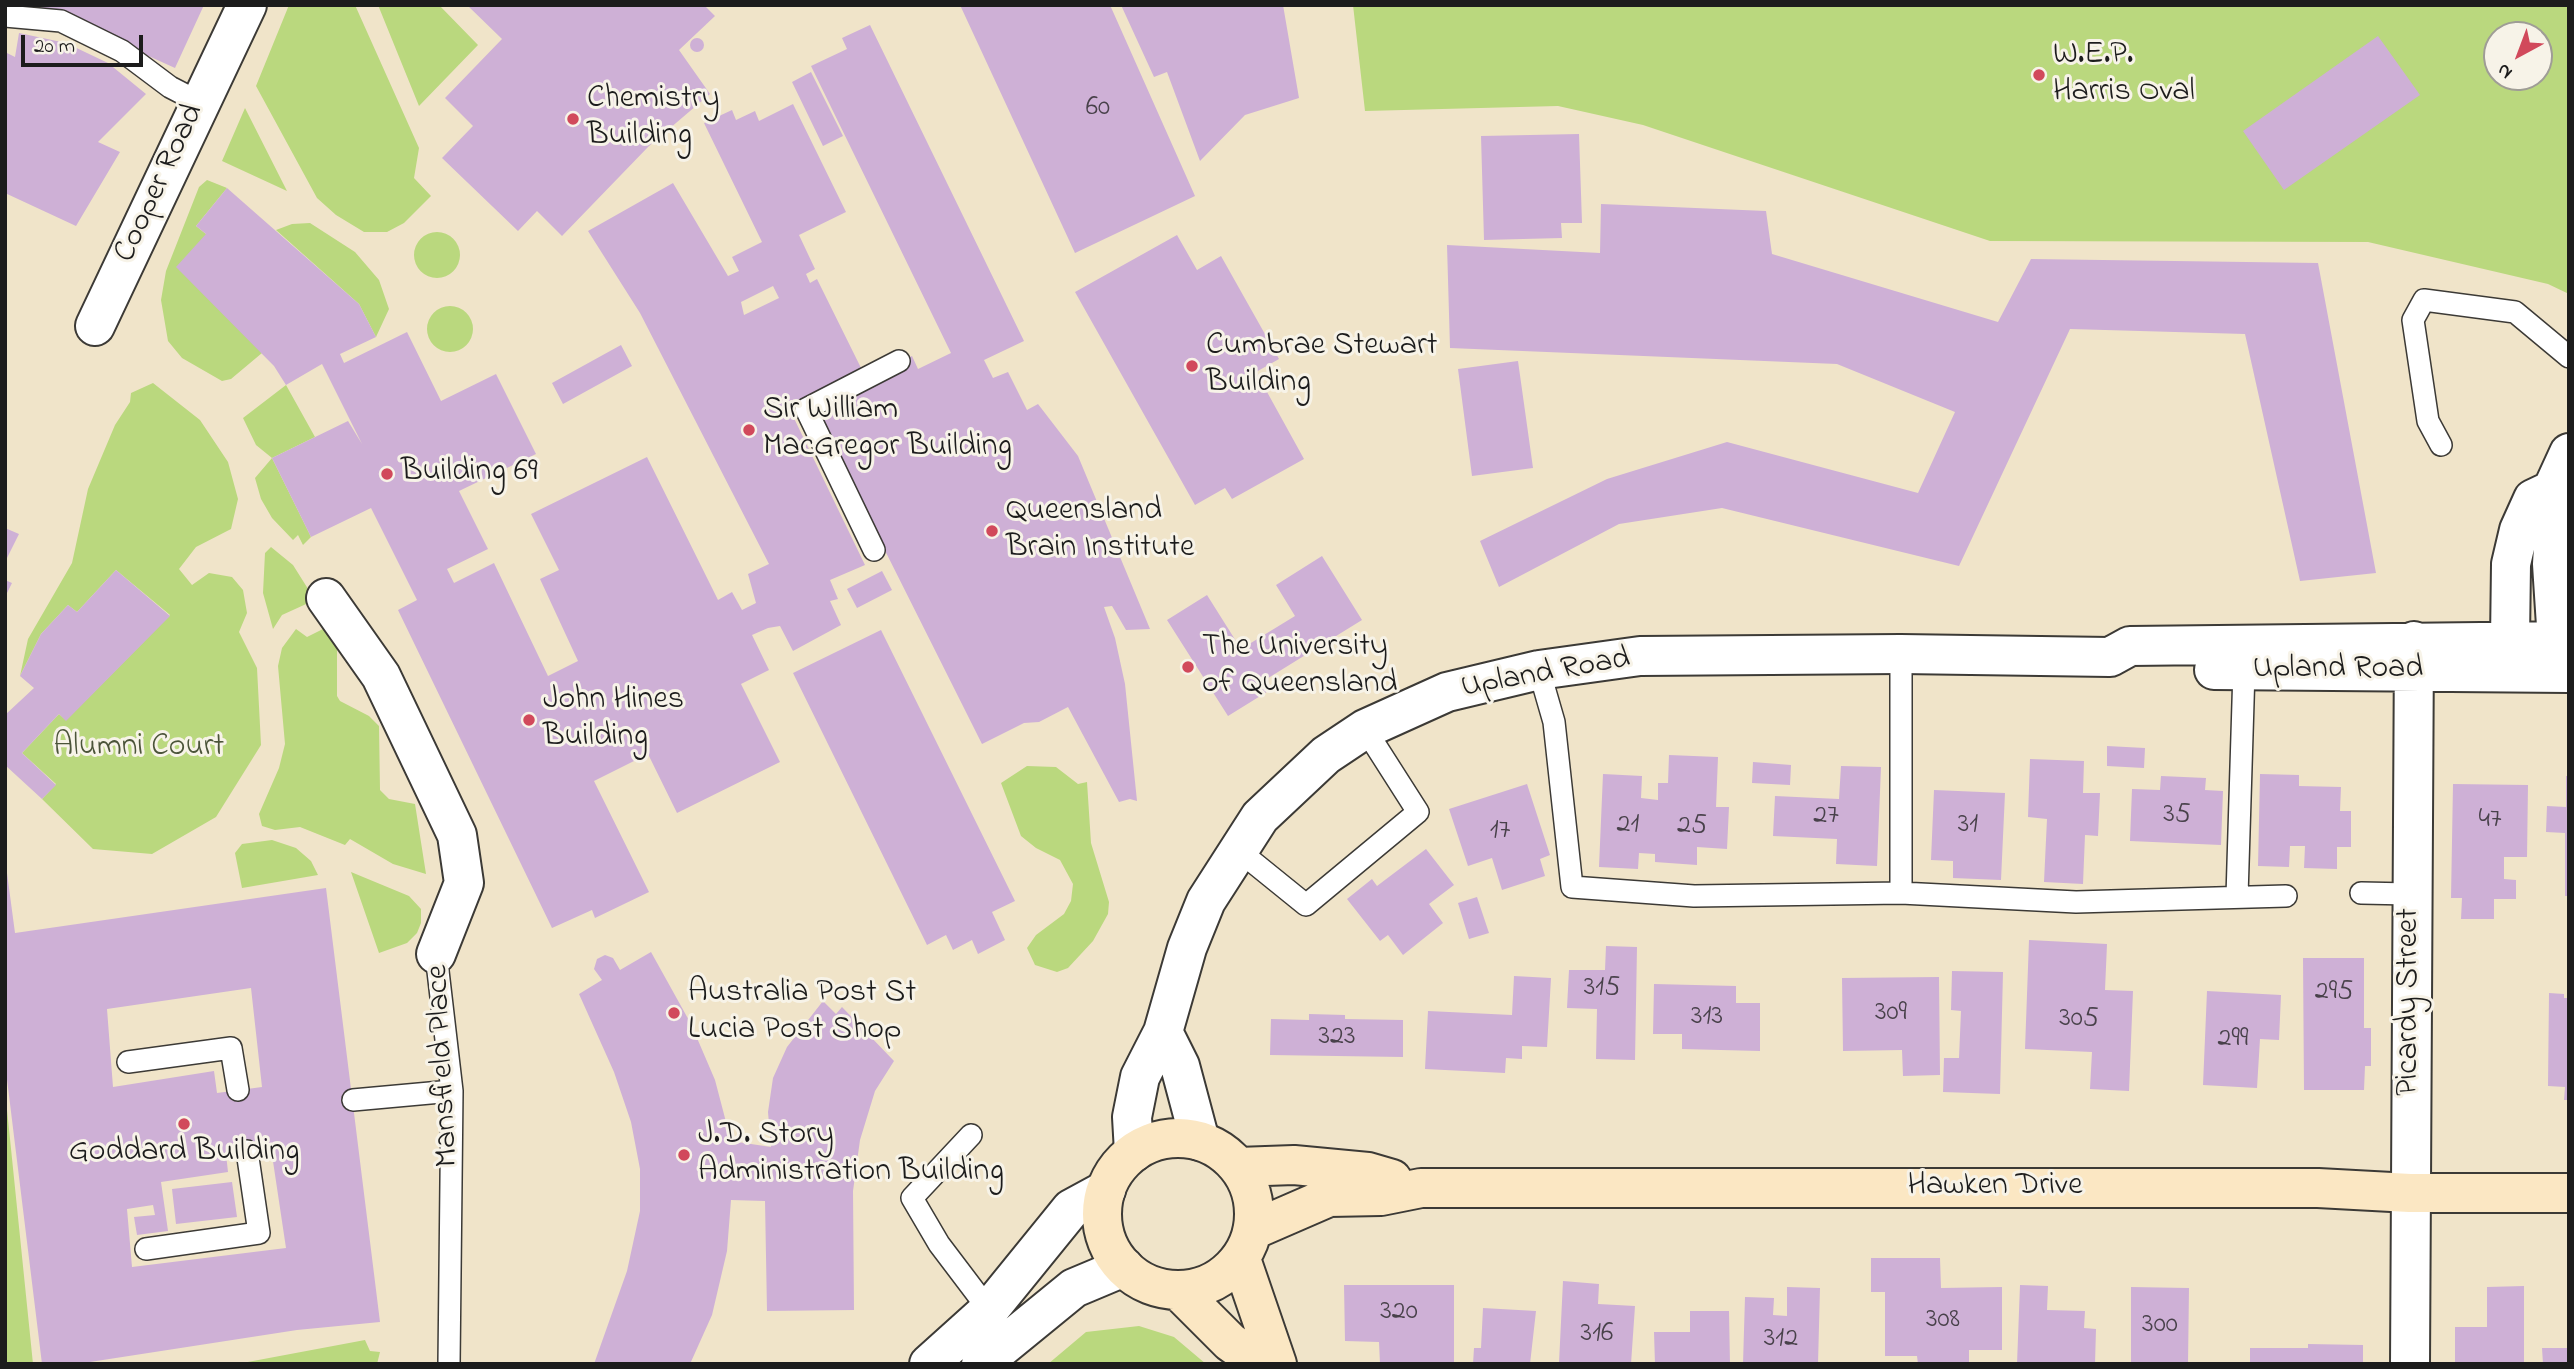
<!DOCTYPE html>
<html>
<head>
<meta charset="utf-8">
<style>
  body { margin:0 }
  #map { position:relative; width:2574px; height:1369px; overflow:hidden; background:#f0e4c9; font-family:"Indie Flower",sans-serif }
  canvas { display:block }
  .frame { position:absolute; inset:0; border:7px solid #1c1c1c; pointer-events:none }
  .north { position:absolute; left:2483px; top:21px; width:70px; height:70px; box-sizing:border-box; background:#f7f3e8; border:2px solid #9f9d96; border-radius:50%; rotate:221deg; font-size:19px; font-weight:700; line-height:28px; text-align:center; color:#1c1c1c }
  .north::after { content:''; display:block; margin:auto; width:24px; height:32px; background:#d1495b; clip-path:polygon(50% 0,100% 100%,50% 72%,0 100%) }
  .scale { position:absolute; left:21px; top:35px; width:122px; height:32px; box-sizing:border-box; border:4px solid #1c1c1c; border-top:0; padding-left:9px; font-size:21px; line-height:24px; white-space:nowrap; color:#1c1c1c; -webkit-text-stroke:5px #f7f3e8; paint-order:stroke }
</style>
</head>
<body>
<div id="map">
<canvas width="2574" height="1369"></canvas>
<div class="frame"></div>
<div class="north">N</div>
<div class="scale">20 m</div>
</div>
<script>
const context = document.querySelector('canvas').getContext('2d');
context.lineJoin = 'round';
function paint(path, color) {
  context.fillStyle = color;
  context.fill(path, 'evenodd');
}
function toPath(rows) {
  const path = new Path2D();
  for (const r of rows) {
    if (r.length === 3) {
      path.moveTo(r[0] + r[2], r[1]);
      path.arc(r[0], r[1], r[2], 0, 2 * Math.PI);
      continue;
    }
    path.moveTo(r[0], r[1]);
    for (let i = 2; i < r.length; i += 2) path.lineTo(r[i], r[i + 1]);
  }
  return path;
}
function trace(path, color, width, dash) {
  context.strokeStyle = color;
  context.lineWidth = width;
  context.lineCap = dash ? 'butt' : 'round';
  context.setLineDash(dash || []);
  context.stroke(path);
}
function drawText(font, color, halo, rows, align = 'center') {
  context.font = font + ' "Indie Flower",sans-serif';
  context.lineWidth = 6;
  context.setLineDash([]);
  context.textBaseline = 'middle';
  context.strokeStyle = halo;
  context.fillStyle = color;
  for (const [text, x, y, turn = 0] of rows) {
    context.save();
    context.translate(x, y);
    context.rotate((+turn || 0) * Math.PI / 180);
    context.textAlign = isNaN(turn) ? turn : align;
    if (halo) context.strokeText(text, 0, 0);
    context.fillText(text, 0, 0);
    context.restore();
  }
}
const green = toPath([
  [289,5,355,5,419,148,414,178,431,196,404,223,387,232,364,232,336,215,317,198,256,86],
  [378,5,439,5,478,45,419,106],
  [1353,5,2569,5,2569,294,2548,284,2368,242,1990,241,1643,125,1558,106,1365,111],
  [2497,35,2539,35,2539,77,2497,77],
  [245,108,287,191,222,161],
  [207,180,227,188,196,226,206,234,262,353,231,379,222,381,182,358,168,341,161,300,166,271,199,187],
  [310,223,355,252,379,280,389,309,376,337,359,304,276,230,292,224],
  [437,255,23],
  [450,329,23],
  [153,383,200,420,228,462,238,499,231,529,196,547,179,569,192,585,209,573,232,577,243,590,247,613,239,632,257,668,261,745,216,817,152,854,93,849,42,799,56,784,22,753,59,714,66,720,170,615,116,570,77,612,68,605,41,634,20,676,28,639,72,563,88,489,115,425,130,402,131,393],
  [286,385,315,437,272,458,311,537,303,545,298,535,293,540,272,518,261,499,255,478,272,458,256,445,243,418],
  [271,547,293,565,315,600,282,615,273,629,263,593,265,553],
  [327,627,337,647,337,696,340,701,369,716,379,726,380,790,389,799,415,804,426,874,393,864,350,839,345,845,300,827,275,830,262,826,259,814,279,768,285,744,278,666,282,648,296,629,307,637],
  [1027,766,1056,767,1078,784,1087,782,1091,843,1109,902,1108,914,1093,941,1068,968,1057,972,1035,965,1027,948,1036,935,1064,914,1071,901,1073,884,1060,860,1036,848,1021,836,1001,783],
  [272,840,296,848,311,861,318,875,242,888,235,853,242,844],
  [351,872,409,896,421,909,421,923,417,933,407,943,379,953],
  [5,1090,33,1364,5,1364],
  [1139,1326,1174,1337,1206,1364,1048,1364,1086,1332],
  [365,1340,370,1351,380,1352,377,1364,237,1364]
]);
const building = toPath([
  [36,5,204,5,175,68],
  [467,5,704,5,715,16,679,50,710,94,649,146,562,236,537,211,518,231,442,158,473,126,445,98,502,39],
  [960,5,1110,5,1195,196,1075,253],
  [1121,5,1283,5,1299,98,1245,115,1200,161,1167,72,1154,77],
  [870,25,1024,341,984,360,993,378,1008,372,1027,410,1038,404,1078,456,1150,629,1126,630,1112,606,1104,607,1115,638,1125,684,1137,801,1130,799,1119,802,1068,707,1039,722,1024,723,982,744,812,405,912,356,918,369,951,353,811,66,847,49,842,38],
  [19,33,66,43,108,63,146,94,98,142,120,152,76,226,5,193,5,52,15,57],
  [2378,36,2420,95,2284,190,2243,131],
  [697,45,7],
  [811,72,843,136,823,146,792,82],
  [793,104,846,212,799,235,815,269,806,274,810,283,817,279,864,374,790,410,865,565,830,580,838,599,830,601,841,625,793,651,780,626,768,628,752,635,769,670,741,684,780,762,677,813,648,754,594,781,649,892,595,918,592,910,552,928,398,610,417,600,371,508,311,537,272,458,348,421,362,444,322,364,286,385,274,366,176,267,206,234,196,226,227,188,359,304,376,337,340,354,344,363,407,332,441,401,496,374,536,454,459,491,488,549,447,569,454,583,494,563,548,676,578,661,540,579,559,570,531,514,647,457,718,600,732,592,742,610,756,603,748,574,769,564,640,313,588,231,673,183,728,276,739,271,732,257,762,242,704,123,732,110,736,120,755,111,759,121],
  [773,286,779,298,744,315,741,302],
  [1579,134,1582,223,1561,223,1562,238,1484,240,1481,136],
  [1601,204,1766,211,1772,254,1998,322,2031,259,2318,263,2376,573,2300,581,2245,334,2070,329,1959,566,1722,508,1619,524,1499,587,1480,541,1607,479,1727,442,1918,493,1955,412,1837,364,1450,348,1447,245,1600,253],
  [1177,235,1197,270,1221,256,1279,359,1256,372,1304,459,1232,499,1225,488,1195,505,1075,292],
  [621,345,632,366,563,404,552,383],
  [1518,361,1533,468,1472,476,1458,369],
  [5,528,19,534,5,562],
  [1322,556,1362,620,1265,680,1270,690,1228,716,1167,620,1207,595,1241,649,1295,616,1276,585],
  [116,570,170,616,66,721,59,714,22,753,56,785,42,799,5,765,5,715,34,688,20,676,41,634,68,605,77,612],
  [882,571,892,590,857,608,847,589],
  [5,580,12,583,5,597],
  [881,630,1015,901,992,912,1005,940,978,954,972,940,953,950,946,935,927,945,793,673],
  [2107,746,2145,748,2144,768,2107,766],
  [1669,755,1718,757,1716,807,1729,807,1727,849,1697,847,1697,865,1655,862,1655,854,1639,853,1638,869,1599,867,1603,774,1642,776,1641,798,1658,800,1658,783,1668,783],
  [2030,759,2084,761,2083,793,2100,793,2098,836,2085,835,2083,884,2044,882,2047,819,2028,817],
  [1753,762,1791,765,1790,785,1752,783],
  [1841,766,1881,767,1877,866,1836,864,1837,839,1773,836,1775,796,1839,799],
  [2260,774,2299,775,2299,786,2341,787,2340,811,2351,811,2351,847,2337,847,2337,869,2304,868,2305,846,2290,846,2289,867,2258,866],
  [2161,776,2206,778,2205,790,2223,791,2221,845,2130,841,2132,789,2160,790],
  [2566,776,2569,776,2569,896,2565,896,2565,833,2546,832,2547,806,2566,807],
  [1527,784,1550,855,1540,859,1545,876,1502,890,1492,858,1468,866,1449,809],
  [2453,784,2528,785,2527,857,2504,857,2504,879,2516,880,2516,899,2494,899,2494,919,2461,919,2462,898,2451,898],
  [1934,790,2005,793,2001,880,1953,878,1953,861,1931,860],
  [1426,849,1454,885,1429,904,1443,923,1403,955,1388,935,1380,941,1347,899,1372,879,1377,886],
  [5,858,15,933,326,888,380,1322,297,1330,77,1364,42,1364,5,1063],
  [251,988,262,1087,217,1093,214,1071,113,1087,107,1009],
  [271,1148,286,1248,132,1267,127,1209,153,1205,155,1215,134,1217,137,1235,168,1231,161,1182,228,1172,226,1154],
  [1477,897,1489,933,1469,939,1458,903],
  [2029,940,2107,944,2105,990,2133,991,2129,1091,2090,1089,2092,1052,2025,1049],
  [1606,946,1637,947,1635,1060,1596,1059,1597,1009,1567,1008,1569,970,1605,970],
  [651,952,691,1024,715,1080,731,1141,771,1147,768,1112,773,1078,787,1047,823,1001,836,1014,842,1007,894,1061,875,1091,860,1140,853,1191,854,1310,767,1311,765,1201,731,1200,727,1251,712,1315,690,1364,594,1364,627,1271,640,1211,640,1169,631,1122,614,1072,579,994,602,980,594,969,597,959,605,955,613,958,620,970],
  [2303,958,2364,958,2364,1028,2371,1028,2371,1066,2365,1066,2364,1090,2304,1090],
  [1952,971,2003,972,2000,1094,1943,1092,1944,1058,1959,1058,1961,1011,1951,1010],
  [1514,976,1551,978,1547,1047,1522,1046,1522,1059,1506,1058,1505,1073,1425,1069,1428,1011,1512,1015],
  [1939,977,1940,1075,1903,1076,1902,1050,1843,1051,1842,978],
  [1654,984,1736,986,1736,1003,1760,1003,1760,1051,1682,1049,1682,1034,1653,1034],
  [2207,991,2281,995,2279,1040,2260,1039,2257,1088,2203,1085],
  [2549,993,2564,994,2564,998,2569,998,2569,1100,2564,1100,2565,1087,2548,1086],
  [1309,1014,1345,1015,1345,1019,1403,1020,1403,1057,1270,1055,1271,1019,1309,1020],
  [232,1182,237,1217,176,1224,172,1189],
  [1871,1258,1940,1258,1941,1288,2002,1287,2002,1350,1969,1350,1969,1364,1918,1364,1917,1356,1885,1356,1885,1292,1871,1292],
  [1563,1281,1599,1284,1598,1304,1635,1306,1631,1364,1559,1363],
  [1344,1285,1454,1285,1454,1364,1380,1364,1379,1342,1345,1341],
  [2020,1285,2048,1286,2047,1310,2085,1311,2084,1328,2096,1329,2095,1364,2017,1364],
  [2524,1286,2524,1364,2455,1364,2455,1327,2487,1327,2487,1287],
  [1787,1287,1820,1288,1818,1364,1743,1364,1745,1297,1774,1298,1773,1315,1787,1316],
  [2131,1287,2189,1288,2188,1364,2131,1364],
  [1483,1308,1536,1311,1530,1364,1473,1364,1474,1348,1481,1348],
  [1690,1311,1729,1311,1730,1364,1655,1364,1654,1332,1690,1332],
  [2308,1344,2363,1345,2363,1364,2250,1364,2250,1348,2308,1348],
  [2542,1348,2569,1348,2569,1364,2543,1364]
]);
const lane = toPath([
  [5,16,61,21,122,51,170,87,199,102],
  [2441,445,2428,421,2413,320,2424,300,2515,312,2569,357],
  [874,550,806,409,899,361],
  [1539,670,1554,722,1572,887,1694,896,1901,893,2076,902,2286,896],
  [1238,850,1306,905,1418,812,1365,729],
  [1901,893,1901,654],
  [2361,893,2410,894],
  [2237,896,2244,670],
  [436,954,452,1091,449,1364],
  [128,1062,231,1048,238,1090],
  [353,1100,452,1091],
  [971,1135,912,1198,939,1244,989,1310],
  [146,1249,259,1233,247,1151]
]);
const street = toPath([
  [95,326,247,5],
  [326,598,381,676,457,835,464,883,436,954],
  [2526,661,2510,640,2511,564,2519,530,2533,499,2552,490,2569,453],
  [2543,661,2557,641,2552,564,2554,532,2561,507,2552,490],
  [2214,670,2569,673],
  [1163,1032,1180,1066,1200,1141],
  [1134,1152,1132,1117,1140,1077,1163,1032,1187,948,1206,901,1260,817,1326,755,1365,729,1447,692,1539,670,1640,656,1901,654,2110,657,2130,646,2569,641],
  [929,1364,989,1310,1071,1209,1106,1190],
  [981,1364,1074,1288,1124,1267],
  [2410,1364,2414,641]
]);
const secondary = toPath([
  [1178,1214,76],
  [1238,1167,1294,1165,1368,1172,1392,1179],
  [1253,1230,1329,1197,1381,1196,1421,1188,2318,1188,2410,1193,2569,1193],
  [1241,1259,1277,1364],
  [1178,1290,1230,1342,1261,1364]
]);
const markers = [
  [2039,75,7,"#d1495b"],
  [573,119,7,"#d1495b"],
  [1192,366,7,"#d1495b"],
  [749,430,7,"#d1495b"],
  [387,474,7,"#d1495b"],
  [992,531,7,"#d1495b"],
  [1188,667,7,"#d1495b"],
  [529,720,7,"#d1495b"],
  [674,1013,7,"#d1495b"],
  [184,1124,7,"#d1495b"],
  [684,1155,7,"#d1495b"]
];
const numberNames = [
  ["60",1098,109],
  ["35",2177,816],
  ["27",1826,817],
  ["47",2490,821],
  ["21",1628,826],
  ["31",1968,826],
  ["25",1692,827],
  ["17",1500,832],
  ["315",1602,989],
  ["295",2334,993],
  ["309",1891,1014],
  ["313",1707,1018],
  ["305",2079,1020],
  ["323",1337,1038],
  ["299",2233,1040],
  ["320",1399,1313],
  ["308",1943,1321],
  ["300",2160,1326],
  ["316",1597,1335],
  ["312",1781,1340]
];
const poiNames = [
  ["W.E.P.",2053,57],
  ["Harris Oval",2053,94],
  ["Chemistry",587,101],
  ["Building",587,138],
  ["Cumbrae Stewart",1206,348],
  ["Building",1206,385],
  ["Sir William",763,412],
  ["MacGregor Building",763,449],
  ["Building 69",401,474],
  ["Queensland",1006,513],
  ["Brain Institute",1006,550],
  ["The University",1202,649],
  ["of Queensland",1202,686],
  ["John Hines",543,702],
  ["Building",543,739],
  ["Australia Post St",688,995],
  ["Lucia Post Shop",688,1032],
  ["J.D. Story",698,1137],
  ["Administration Building",698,1174],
  ["Goddard Building",184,1154,"center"]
];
const streetNames = [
  ["Cooper Road",161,184,-65],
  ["Upland Road",2338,671],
  ["Upland Road",1546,675,-10],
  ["Picardy Street",2411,1002,-90],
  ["Mansfield Place",445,1066,-93],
  ["Hawken Drive",1995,1188]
];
const parkNames = [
  ["Alumni Court",139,749]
];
paint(green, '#bad87e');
paint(building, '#ceb0d6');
trace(lane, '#3c3a36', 24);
trace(street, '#3c3a36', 42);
trace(secondary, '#3c3a36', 42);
trace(lane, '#fff', 21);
trace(street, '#fff', 38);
trace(secondary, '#fbe7c3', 38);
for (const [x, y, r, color] of markers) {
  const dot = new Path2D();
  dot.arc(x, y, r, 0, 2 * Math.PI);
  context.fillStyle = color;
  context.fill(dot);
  trace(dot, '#f7f3e8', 2.5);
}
drawText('28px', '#48414a', null, numberNames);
drawText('32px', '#1c1c1c', '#f7f3e8', poiNames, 'left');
drawText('32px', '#1c1c1c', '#f7f3e8', streetNames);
drawText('32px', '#4b5439', '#f7f3e8', parkNames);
</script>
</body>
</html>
